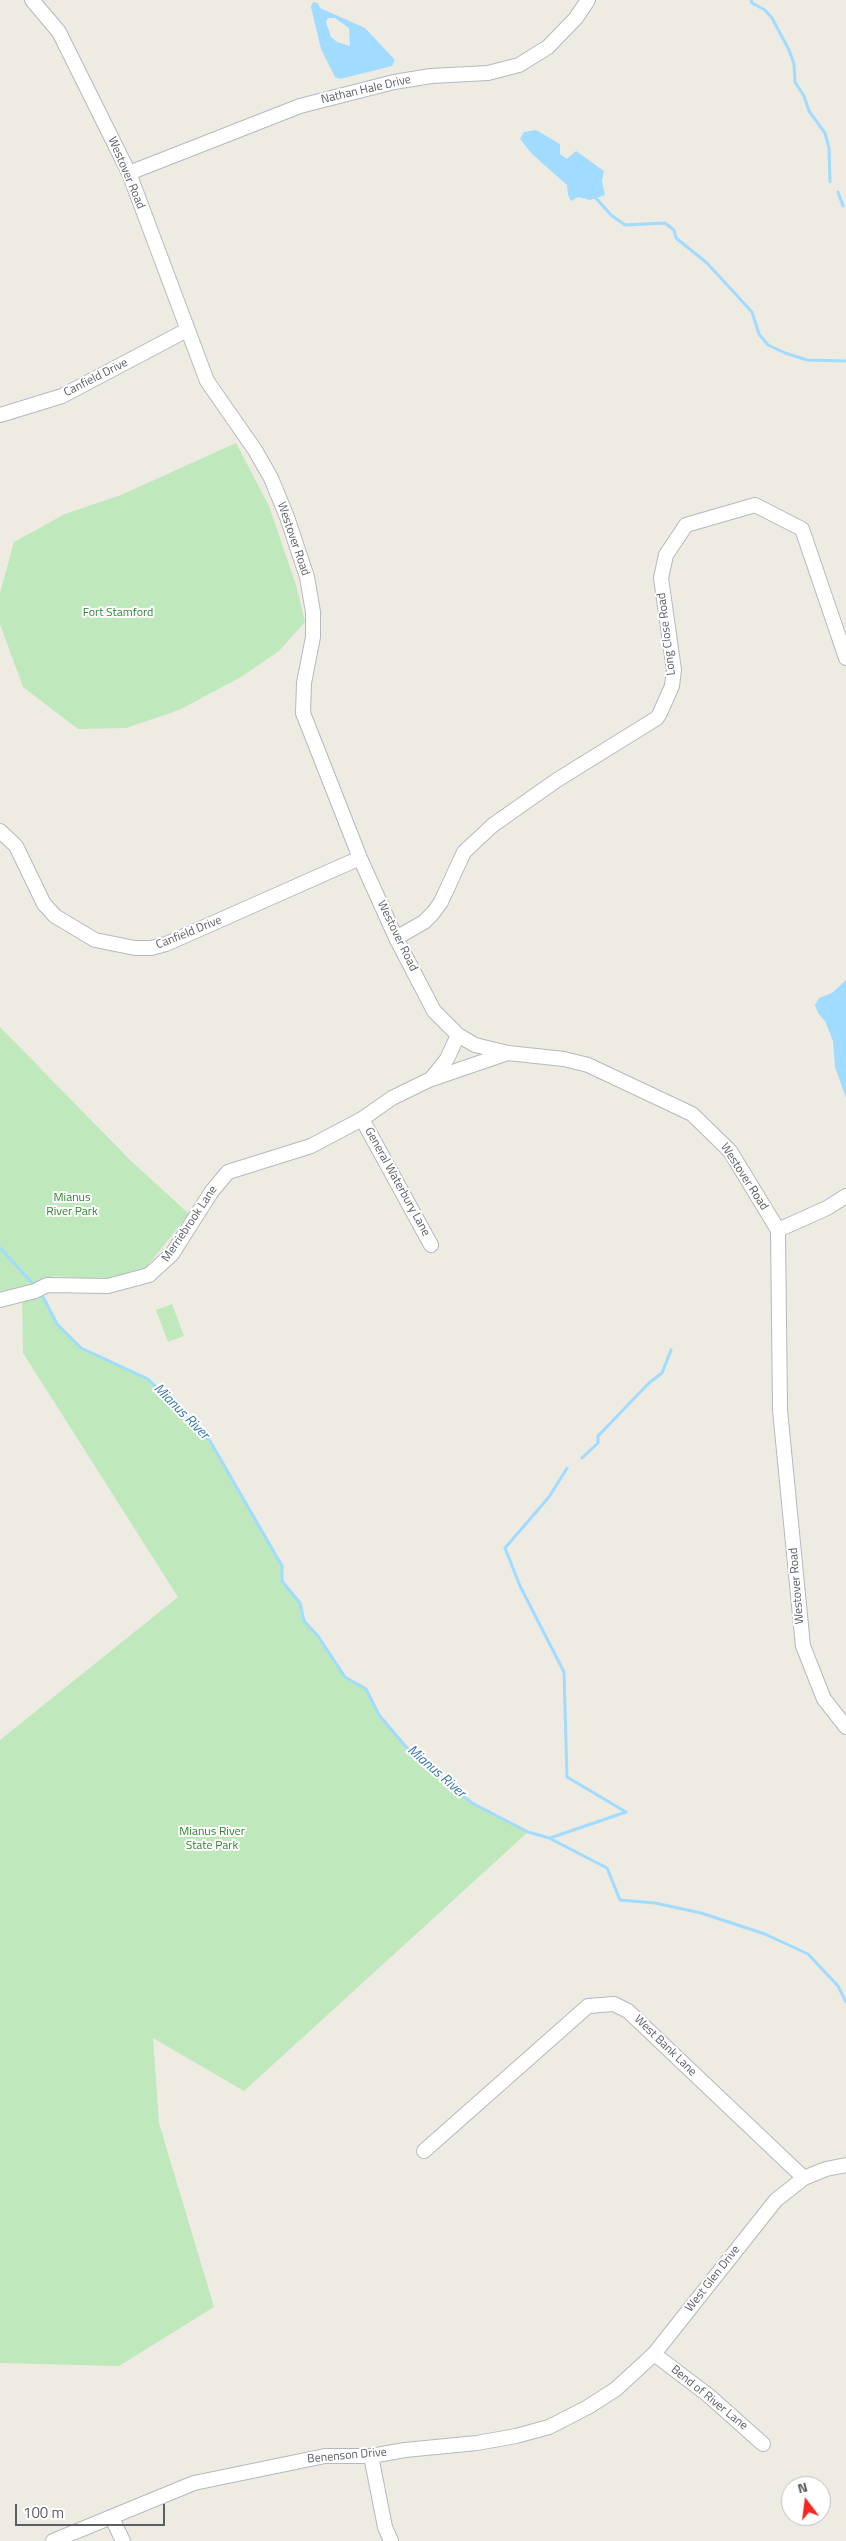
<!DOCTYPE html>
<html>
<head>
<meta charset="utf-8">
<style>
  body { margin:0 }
  #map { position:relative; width:846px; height:2541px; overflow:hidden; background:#eeebe2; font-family:"Titillium Web",sans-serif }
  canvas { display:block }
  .north { position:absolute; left:781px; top:2476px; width:50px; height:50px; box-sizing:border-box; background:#fff; border:1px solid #bdbfc1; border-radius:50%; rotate:345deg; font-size:14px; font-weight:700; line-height:20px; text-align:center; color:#5a5f64 }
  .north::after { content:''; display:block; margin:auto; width:18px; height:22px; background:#f42722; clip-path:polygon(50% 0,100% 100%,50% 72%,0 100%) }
  .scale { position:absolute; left:15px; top:2504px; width:150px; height:22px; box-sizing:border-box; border:2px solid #5a5f64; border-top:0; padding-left:6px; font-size:15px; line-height:18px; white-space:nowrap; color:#5a5f64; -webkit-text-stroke:4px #fff; paint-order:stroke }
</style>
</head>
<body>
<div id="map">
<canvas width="846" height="2541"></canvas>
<div class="north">N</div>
<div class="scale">100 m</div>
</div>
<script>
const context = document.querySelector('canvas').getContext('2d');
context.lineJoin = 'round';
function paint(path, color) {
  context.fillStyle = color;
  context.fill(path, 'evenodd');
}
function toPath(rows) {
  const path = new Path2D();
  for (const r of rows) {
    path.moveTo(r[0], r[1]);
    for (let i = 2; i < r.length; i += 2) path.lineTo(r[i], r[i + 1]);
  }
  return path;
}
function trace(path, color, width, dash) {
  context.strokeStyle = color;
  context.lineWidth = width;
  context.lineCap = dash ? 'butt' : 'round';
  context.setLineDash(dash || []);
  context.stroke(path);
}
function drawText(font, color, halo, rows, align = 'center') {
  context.font = font + ' "Titillium Web",sans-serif';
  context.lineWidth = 4;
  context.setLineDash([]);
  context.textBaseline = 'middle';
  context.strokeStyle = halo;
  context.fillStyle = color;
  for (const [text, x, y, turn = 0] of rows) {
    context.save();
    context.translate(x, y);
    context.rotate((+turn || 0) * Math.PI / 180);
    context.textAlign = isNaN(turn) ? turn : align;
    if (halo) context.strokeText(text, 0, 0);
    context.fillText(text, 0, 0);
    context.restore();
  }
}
const green = toPath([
  [236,443,269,506,296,585,305,622,279,651,241,677,179,710,126,728,78,729,23,687,0,624,0,593,14,542,65,514,121,495],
  [0,1027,129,1159,189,1214,144,1270,123,1281,54,1276,35,1285,46,1299,57,1324,81,1348,148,1379,210,1441,282,1566,282,1581,300,1603,304,1621,318,1636,345,1677,366,1689,379,1715,413,1755,472,1803,528,1832,244,2091,153,2038,159,2123,214,2307,119,2366,0,2363,0,1740,178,1597,23,1353,22,1294,0,1295],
  [172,1304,184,1336,168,1342,156,1310]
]);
const water = toPath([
  [313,2,318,3,320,8,365,28,395,60,392,66,340,79,335,77,321,49,311,7],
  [328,18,335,18,349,28,350,46,337,42,331,37,326,22],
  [536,130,560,144,560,154,567,159,576,151,604,171,602,181,605,195,590,200,578,197,571,201,568,195,567,185,532,154,520,139,524,132],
  [846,980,846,1098,835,1067,833,1041,825,1021,818,1013,815,1005,819,998,832,993]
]);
const stream = toPath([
  [751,0,752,3,765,10,772,18,789,50,794,64,795,82,804,96,809,111,825,133,829,148,830,182],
  [838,192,843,206],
  [595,197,611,215,625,225,665,223,674,230,676,238,707,263,752,312,759,334,768,345,785,353,807,360,846,361],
  [0,1248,35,1286],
  [41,1293,57,1324,81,1348,148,1379,210,1441,282,1566,282,1581,300,1603,304,1621,318,1636,345,1677,366,1689,379,1715,413,1755,472,1803,528,1832,549,1838,607,1868,620,1900,655,1903,701,1913,765,1934,808,1954,838,1986,846,2002],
  [582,1458,598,1443,598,1436,649,1383,662,1373,671,1350],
  [550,1838,626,1812,567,1777,564,1672,520,1586,505,1548,549,1497,567,1468]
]);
const minor = toPath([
  [32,0,59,32,129,173,207,381,255,450,271,478,287,517,307,577,313,612,313,637,304,683,303,713,360,858,396,938,434,1011,458,1035,475,1045,508,1053,564,1059,588,1065,692,1114,730,1151,778,1230,780,1410,803,1646,824,1699,846,1727],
  [129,173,300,106,394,82,431,76,488,73,519,65,548,47,576,18,588,0],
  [0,415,62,396,187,330],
  [0,831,16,846,44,904,55,916,95,940,135,948,151,948,166,944,360,858],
  [396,938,424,922,433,913,441,902,464,852,493,825,557,780,657,718,660,713,672,686,674,670,661,578,666,555,686,525,755,505,802,529,846,658],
  [432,1079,508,1053],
  [362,1119,431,1245],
  [778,1230,827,1208,846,1196],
  [0,1300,35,1291,47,1285,108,1286,149,1275,172,1254,212,1191,228,1172,311,1146,362,1119,392,1098,431,1079,447,1059,458,1035],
  [424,2151,588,2006,614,2004,628,2011,804,2178],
  [654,2354,708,2395,763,2444],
  [371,2456,385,2527,391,2541],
  [112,2518,123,2541],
  [53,2541,194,2483,325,2456,371,2456,405,2450,477,2443,516,2436,549,2427,588,2407,616,2389,654,2354,776,2200,804,2178,826,2169,846,2165]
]);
const streetNames = [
  ["Nathan Hale Drive",366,90,-13],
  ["Westover Road",126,173,67],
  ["Canfield Drive",96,378,-27],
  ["Westover Road",293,539,71],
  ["Long Close Road",667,634,-97],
  ["Canfield Drive",189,933,-22],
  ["Westover Road",397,936,64],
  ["Westover Road",744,1177,57],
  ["General Waterbury Lane",397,1182,61],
  ["Merriebrook Lane",190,1224,-56],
  ["Westover Road",797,1586,-95],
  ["West Bank Lane",665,2046,44],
  ["West Glen Drive",713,2279,-52],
  ["Bend of River Lane",709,2398,39],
  ["Benenson Drive",347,2456,-5]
];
const parkNames = [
  ["Fort Stamford",118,613],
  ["Mianus",72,1198],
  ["River Park",72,1212],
  ["Mianus River",212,1832],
  ["State Park",212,1846]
];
const waterNames = [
  ["Mianus River",181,1412,45],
  ["Mianus River",436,1772,41]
];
paint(green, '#bfe8bd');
paint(water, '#a1dbff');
trace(stream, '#a1dbff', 3);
trace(minor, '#b5b9bd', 16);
trace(minor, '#fff', 14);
drawText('12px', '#5a5f64', '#fff', streetNames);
drawText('12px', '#2f872f', '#fff', parkNames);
drawText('italic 14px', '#3677ae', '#fff', waterNames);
</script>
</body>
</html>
